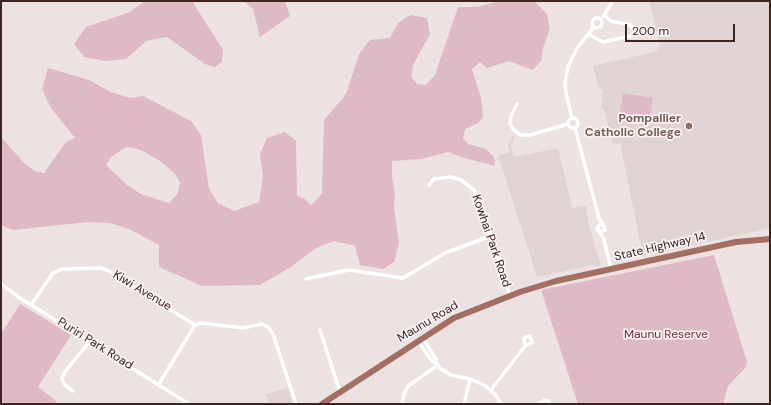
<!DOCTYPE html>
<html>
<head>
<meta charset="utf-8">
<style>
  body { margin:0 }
  #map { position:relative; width:771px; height:405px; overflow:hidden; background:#ede2e2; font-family:"DM Sans",sans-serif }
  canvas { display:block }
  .frame { position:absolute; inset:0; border:2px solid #3e2521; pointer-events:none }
  .scale { position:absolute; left:625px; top:24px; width:110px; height:18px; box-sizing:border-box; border:2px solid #3e2521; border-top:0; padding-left:5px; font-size:12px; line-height:14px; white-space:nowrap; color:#3e2521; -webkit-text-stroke:3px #f9f3f3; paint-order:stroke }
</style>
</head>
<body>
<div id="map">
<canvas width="771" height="405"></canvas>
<div class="frame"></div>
<div class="scale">200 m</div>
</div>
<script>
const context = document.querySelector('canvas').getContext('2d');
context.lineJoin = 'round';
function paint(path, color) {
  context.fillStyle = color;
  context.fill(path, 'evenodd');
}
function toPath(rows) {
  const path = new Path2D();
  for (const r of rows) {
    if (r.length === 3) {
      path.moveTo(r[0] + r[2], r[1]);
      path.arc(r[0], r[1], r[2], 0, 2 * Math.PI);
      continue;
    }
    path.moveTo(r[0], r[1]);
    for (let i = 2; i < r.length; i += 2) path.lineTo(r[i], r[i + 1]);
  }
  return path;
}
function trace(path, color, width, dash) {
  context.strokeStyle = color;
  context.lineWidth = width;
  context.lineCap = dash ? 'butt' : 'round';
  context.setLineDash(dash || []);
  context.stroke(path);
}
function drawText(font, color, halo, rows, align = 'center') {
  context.font = font + ' "DM Sans",sans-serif';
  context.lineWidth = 3.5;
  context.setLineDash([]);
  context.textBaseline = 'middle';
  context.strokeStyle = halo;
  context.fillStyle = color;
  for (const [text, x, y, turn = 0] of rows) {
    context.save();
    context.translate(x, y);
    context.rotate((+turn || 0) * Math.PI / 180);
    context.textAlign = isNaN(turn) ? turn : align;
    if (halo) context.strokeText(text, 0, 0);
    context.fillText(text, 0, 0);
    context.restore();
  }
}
const built = toPath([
  [649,1,770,1,770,228,643,256,620,143,613,145,604,110,601,109,603,89,599,89,593,66,655,52,660,46],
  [513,135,515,136,511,147,514,157,558,148,572,208,586,206,589,225,601,266,596,266,594,265,537,277,498,155,510,152,508,144],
  [288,388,293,404,269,404,266,394]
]);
const green = toPath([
  [145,1,192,1,223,50,222,62,215,67,205,64,167,37,146,41,126,59,105,61,84,57,74,44,86,27,130,12],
  [244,1,285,1,290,16,260,37,253,9],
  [499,1,534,1,547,14,550,28,543,48,541,61,533,70,509,61,487,68,480,62,472,69,481,98,483,117,478,123,465,129,463,138,468,144,486,149,494,157,495,166,464,158,448,152,422,159,392,161,392,178,395,194,394,209,399,243,394,262,383,269,360,265,355,246,334,241,316,248,291,267,260,285,202,286,159,267,159,245,129,229,110,223,88,222,13,230,1,225,1,137,25,164,35,171,44,173,66,142,75,138,51,108,42,89,48,68,89,80,111,92,130,98,143,96,191,121,201,135,209,189,218,203,234,211,259,202,263,176,260,154,267,138,285,132,296,141,297,196,305,199,311,205,322,194,324,120,346,94,359,54,370,40,390,38,398,23,410,15,427,18,430,34,413,65,411,76,417,84,426,85,435,75,458,7,477,7],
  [129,147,141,150,160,161,175,174,180,182,178,193,169,203,141,194,127,185,106,165,111,157,123,149],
  [623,93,653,98,650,117,620,113],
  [714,255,747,362,746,367,728,386,723,404,578,404,541,290],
  [20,304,71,335,38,387,55,400,57,404,1,404,1,334]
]);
const street = toPath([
  [603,17,613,1],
  [597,23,5],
  [588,34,603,42,631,36,634,32,634,29,630,25,611,21,604,15],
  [517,104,511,116,510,124,514,130,521,135,530,135,568,124],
  [573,123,5],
  [572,118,566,93,565,82,568,67,577,48,594,27],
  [575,128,599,218,603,224],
  [429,185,434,179,451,177,461,180,474,190,479,200,510,296],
  [599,232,605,230,603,224,599,225,597,229,604,239,611,269],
  [306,279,349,270,403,278,445,253,491,236],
  [1,284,20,298,189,404],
  [31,305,53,273,62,269,101,268,109,271,195,325],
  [320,330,340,392],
  [422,337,436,359,437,364],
  [418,341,432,361,441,369,451,375,470,379,484,385,496,395,501,404],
  [159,384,195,325,201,323,243,328,262,324,268,327,273,334,296,404],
  [491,390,525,346,532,343,530,336,524,338,525,346],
  [73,391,65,385,62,379,64,373,90,341],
  [402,404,404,394,408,386,438,365],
  [464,404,470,379],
  [538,404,545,400,549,401,549,404]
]);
const primary = toPath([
  [322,404,454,318,520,292,556,281,736,242,770,239]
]);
const markers = [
  [689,126,4,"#8d6e63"]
];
const educationNames = [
  ["Pompallier",681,119],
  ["Catholic College",681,133]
];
const streetNames = [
  ["Kowhai Park Road",491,241,71],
  ["State Highway 14",660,247,-13],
  ["Kiwi Avenue",142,291,31],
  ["Maunu Road",428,322,-31],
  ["Puriri Park Road",95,344,32]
];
const parkNames = [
  ["Maunu Reserve",666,335]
];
paint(built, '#e0d3d4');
paint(green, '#debac6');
trace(street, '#fff', 3.5);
trace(primary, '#a36f65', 6);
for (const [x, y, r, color] of markers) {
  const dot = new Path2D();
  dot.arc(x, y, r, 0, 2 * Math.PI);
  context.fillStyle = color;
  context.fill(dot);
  trace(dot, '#f9f3f3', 1.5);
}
drawText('bold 12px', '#785e54', '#f9f3f3', educationNames, 'right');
drawText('12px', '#3e2521', '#f9f3f3', streetNames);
drawText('12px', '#762b3a', '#f9f3f3', parkNames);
</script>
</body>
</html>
